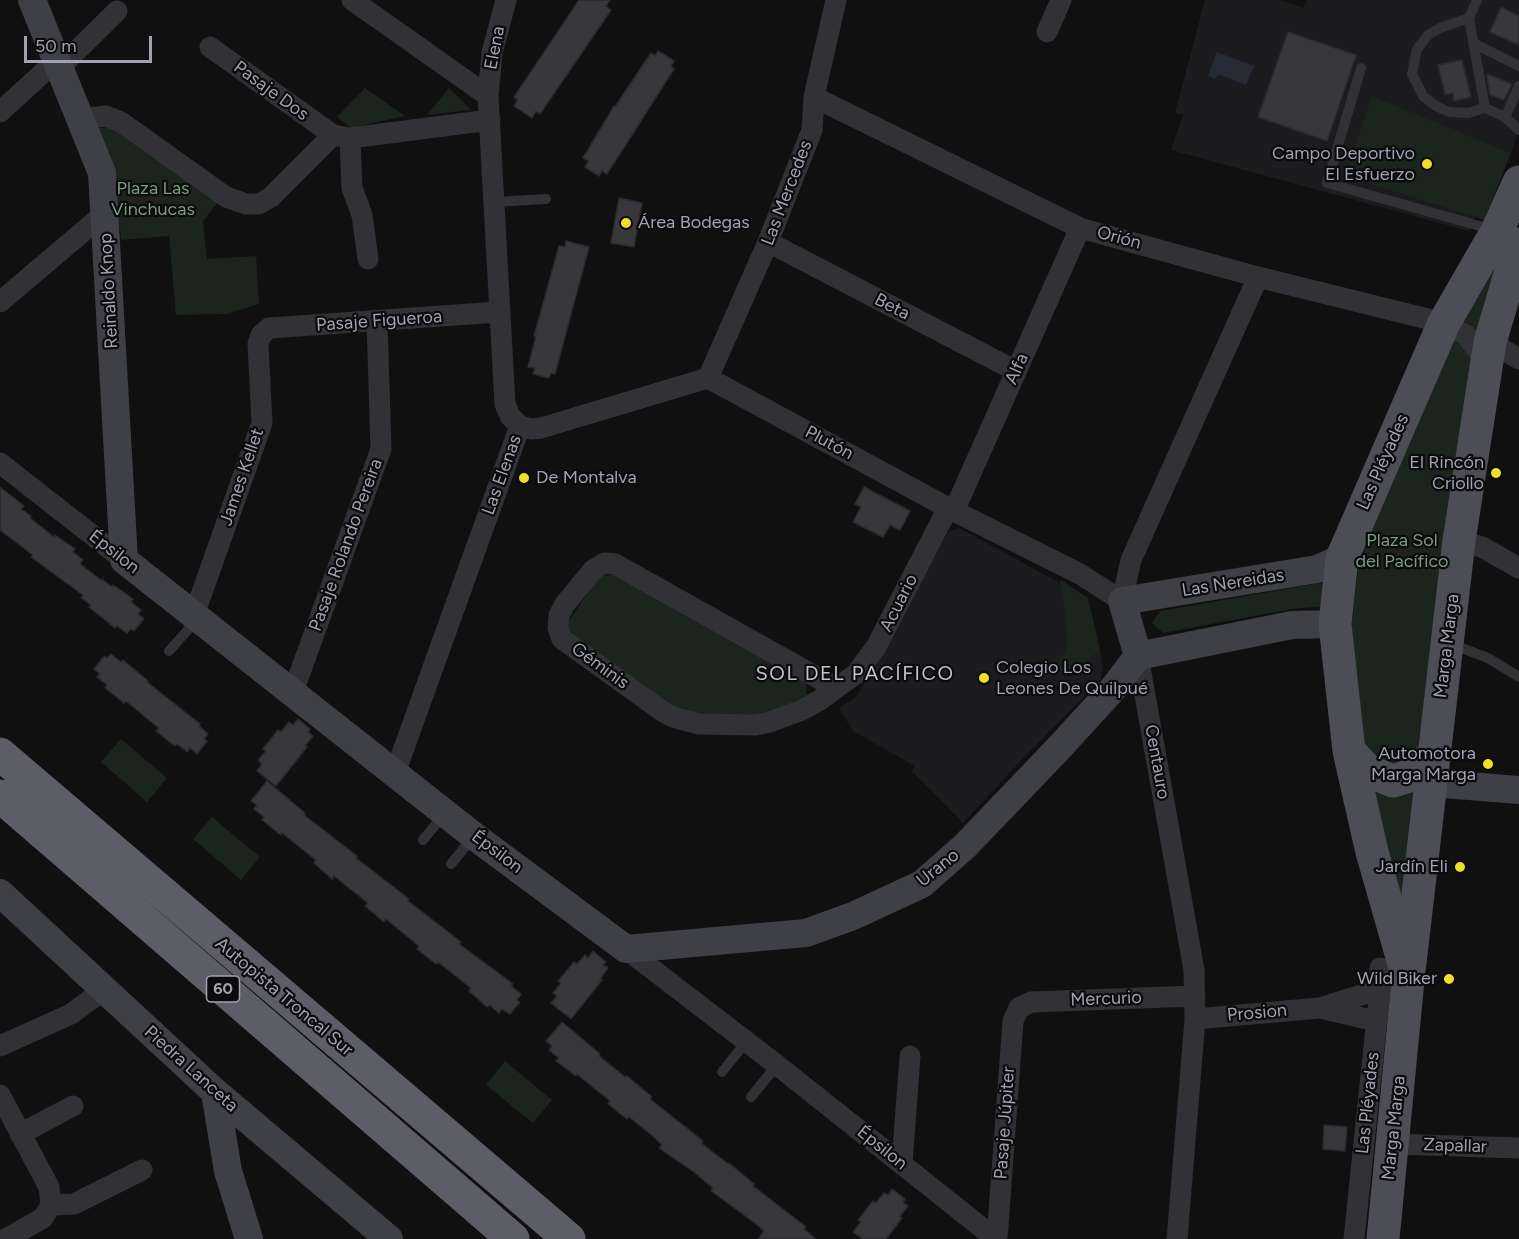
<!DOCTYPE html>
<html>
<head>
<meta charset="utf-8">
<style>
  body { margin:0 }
  #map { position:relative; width:1519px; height:1239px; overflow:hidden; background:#101011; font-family:Figtree,sans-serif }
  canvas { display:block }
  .scale { position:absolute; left:24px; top:36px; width:128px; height:27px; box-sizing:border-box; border:3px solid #a1a2b2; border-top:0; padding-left:8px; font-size:18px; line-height:21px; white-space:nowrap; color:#a1a2b2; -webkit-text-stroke:4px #0b0b0c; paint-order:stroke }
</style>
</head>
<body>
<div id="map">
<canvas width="1519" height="1239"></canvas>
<div class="scale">50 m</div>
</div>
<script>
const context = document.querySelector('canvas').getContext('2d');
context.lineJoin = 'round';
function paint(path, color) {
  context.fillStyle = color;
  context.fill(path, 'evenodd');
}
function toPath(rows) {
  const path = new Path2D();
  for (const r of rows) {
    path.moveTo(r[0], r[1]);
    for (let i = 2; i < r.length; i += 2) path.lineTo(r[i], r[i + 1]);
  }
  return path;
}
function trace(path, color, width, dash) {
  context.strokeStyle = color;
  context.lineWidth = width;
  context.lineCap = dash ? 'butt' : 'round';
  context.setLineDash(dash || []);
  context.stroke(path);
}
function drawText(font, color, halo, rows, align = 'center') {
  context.font = font + ' Figtree,sans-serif';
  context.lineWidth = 4.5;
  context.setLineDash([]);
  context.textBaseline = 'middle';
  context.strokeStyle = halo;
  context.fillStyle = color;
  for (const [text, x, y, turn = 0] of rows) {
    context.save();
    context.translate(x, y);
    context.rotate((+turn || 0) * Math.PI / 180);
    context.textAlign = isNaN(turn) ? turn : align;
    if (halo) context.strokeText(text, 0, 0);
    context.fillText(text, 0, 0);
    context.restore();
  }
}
const built = toPath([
  [1205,0,1280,0,1303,8,1307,0,1519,0,1519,130,1511,153,1372,97,1344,176,1475,217,1469,231,1171,150,1183,115,1175,113],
  [959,528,1060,583,1065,618,1067,646,1061,658,1043,675,1089,660,1100,650,1103,667,1101,680,1030,751,963,823,912,771,915,766,853,731,839,708,857,696,948,532]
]);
const green = toPath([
  [365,88,405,116,351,128,337,117],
  [449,88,471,110,427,115],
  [1372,96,1511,153,1484,220,1344,176],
  [116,126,218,202,203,221,207,259,256,256,259,304,227,314,176,315,169,236,121,240,115,179,99,128],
  [1504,246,1484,303,1476,338,1472,328,1463,320],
  [1453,338,1465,344,1472,357,1418,748,1408,767,1389,769,1364,750,1351,632,1361,540],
  [615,574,806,680,807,695,769,715,724,719,681,712,569,637,567,624,599,576],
  [1061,580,1088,598,1100,650,1089,660,1072,670,1055,676,1042,675,1061,658,1067,646,1065,618,1060,583],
  [1326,582,1324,606,1292,609,1163,633,1152,623,1160,611],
  [121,739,167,778,147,802,101,762],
  [1424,783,1407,933,1368,788],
  [212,817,260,857,241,880,193,839],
  [505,1061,552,1100,533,1123,486,1085]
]);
const water = toPath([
  [1217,52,1254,66,1246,85,1218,74,1215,79,1208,76]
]);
const building = toPath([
  [579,0,610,0,606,6,611,10,540,114,536,111,532,118,514,106,518,100,514,97,579,0],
  [1501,7,1519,16,1519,45,1490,32,1501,7],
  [1288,32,1356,55,1327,141,1258,117,1288,32],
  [658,51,674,61,671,66,674,69,607,174,602,171,599,176,585,167,589,161,583,158,614,106,615,107,651,53,655,56,658,51],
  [1462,60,1471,97,1454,101,1453,93,1445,95,1438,65,1462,60],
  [1487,74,1512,84,1504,100,1490,95,1487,74],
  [619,198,642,203,634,247,611,243,619,198],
  [566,241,589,247,555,374,551,373,549,378,533,374,535,368,528,367,536,336,534,336,559,246,565,247,566,241],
  [0,487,24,506,21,509,31,516,30,518,54,537,55,535,75,549,73,552,83,560,80,564,101,580,102,579,112,587,113,585,133,599,131,602,141,610,138,614,144,619,134,631,131,629,127,633,117,626,115,628,89,607,91,605,81,598,83,595,31,557,33,555,0,530,0,487],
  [864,487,910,511,900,530,890,525,883,537,853,522,861,507,855,504,864,487],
  [111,654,121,662,123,660,148,681,147,682,200,724,199,726,208,734,204,739,207,741,197,754,190,748,187,752,177,744,175,746,156,731,159,728,149,720,126,701,124,703,105,688,107,685,97,677,100,674,94,669,104,656,107,658,111,654],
  [298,719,310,729,308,732,313,736,305,746,307,747,276,786,257,771,262,764,258,760,266,751,263,749,278,730,281,732,289,722,293,725,298,719],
  [267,781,305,813,304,815,357,856,356,858,409,899,408,901,461,942,459,944,513,984,511,986,521,994,517,1000,520,1002,510,1014,502,1009,499,1013,490,1005,487,1007,469,991,471,988,438,962,436,964,417,949,419,946,396,927,386,919,384,922,365,906,368,903,334,876,332,879,314,863,316,860,282,833,281,835,262,820,264,817,254,809,257,805,251,801,267,781],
  [593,951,606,962,603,965,608,968,600,979,602,980,571,1019,551,1003,557,996,553,993,561,983,558,981,574,962,577,964,585,955,588,958,593,951],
  [562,1022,600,1054,599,1056,625,1077,627,1076,652,1097,650,1099,703,1141,701,1143,728,1164,729,1163,754,1184,753,1186,806,1227,804,1229,816,1239,758,1239,764,1231,755,1223,711,1191,713,1188,694,1172,659,1148,662,1145,653,1136,629,1117,627,1119,608,1104,610,1101,577,1074,576,1076,556,1061,559,1058,549,1050,552,1046,546,1041,562,1022],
  [1324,1125,1347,1127,1345,1151,1323,1149,1324,1125],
  [892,1189,905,1199,903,1203,908,1206,900,1216,902,1218,886,1239,863,1239,853,1232,861,1222,858,1220,873,1201,876,1203,884,1193,888,1195,892,1189]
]);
const lane = toPath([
  [1477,0,1469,18,1485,108],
  [1469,18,1440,28,1428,35,1417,49,1412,74,1423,96,1436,106,1449,112,1468,113,1485,108],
  [1473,43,1519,66],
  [1361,68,1327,183,1494,230],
  [1485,108,1505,117,1519,130],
  [1505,117,1519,86],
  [495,202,546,199],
  [1451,644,1488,658,1519,677],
  [169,651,187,631,193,618],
  [423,840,445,813],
  [451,864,474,836],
  [722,1072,746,1042],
  [751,1097,777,1065]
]);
const street = toPath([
  [352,0,488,96],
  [506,0,492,53,488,96,505,404,510,416,520,426],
  [1047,32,1061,0],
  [210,47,333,135],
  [60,67,117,11],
  [814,97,1080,228,1258,277,1444,323,1466,335,1486,361],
  [0,112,57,60],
  [80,119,106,116,121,122,226,197,246,204,259,204,271,197,333,135,350,138,490,120],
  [350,138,352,188,362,215,368,259],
  [768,242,1016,371],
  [0,302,105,213],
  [1490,342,1519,359],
  [708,378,768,242,812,130,814,97,836,0],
  [520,426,532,429,541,428,708,378,954,511,1080,574,1122,601,1131,560,1258,277],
  [0,463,124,560],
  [954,511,1080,228],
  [1459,541,1482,547,1519,568],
  [194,615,262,423,258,344,261,335,269,328,499,312],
  [1138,656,1194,970,1195,1019,1177,1239],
  [836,688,615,564,604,563,593,570,565,604,559,615,558,628,562,639,662,711,673,717,699,724,756,725,770,722,802,710,820,700,836,688,856,674,876,647,948,508],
  [293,692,381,449,377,322],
  [395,773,520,426],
  [626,949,777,1065,996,1239],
  [1324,1009,1376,1021],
  [1195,1019,1320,1008,1380,989],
  [0,1046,71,1014,105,989],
  [0,1095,49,1187,51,1205],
  [20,1134,73,1106],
  [1392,1144,1519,1148],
  [902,1164,910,1056],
  [51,1205,74,1204,142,1170],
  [6,1239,43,1218,51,1205],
  [997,1239,1013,1021,1019,1008,1031,1002,1195,996],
  [1354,1239,1380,989,1380,968]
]);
const secondary = toPath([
  [32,0,102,173,124,560,474,836,626,949,806,933,853,916,922,884,965,846,1057,750,1112,690,1138,656],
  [1138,656,1122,601,1317,569,1342,558],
  [1138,656,1292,625,1335,624],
  [1432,783,1519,790],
  [0,893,215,1092,389,1239],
  [215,1092,228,1171,249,1239]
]);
const primary = toPath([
  [1349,751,1368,771,1393,781,1415,774,1435,753],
  [1404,964,1372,852,1349,751,1335,624,1342,558,1444,323,1497,231,1519,182],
  [1383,1239,1408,980,1459,541,1490,342,1519,244]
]);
const highway = toPath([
  [0,754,569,1239],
  [0,796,513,1239]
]);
const markers = [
  [1427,164,6,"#f2dd27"],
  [626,223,6,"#f2dd27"],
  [1496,473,6,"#f2dd27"],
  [524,478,6,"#f2dd27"],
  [984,678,6,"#f2dd27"],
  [1488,764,6,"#f2dd27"],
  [1460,867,6,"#f2dd27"],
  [1449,979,6,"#f2dd27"]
];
const shields = [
  [223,989,33]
];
const shieldNames = [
  ["60",223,989]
];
const streetNames = [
  ["Elena",495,48,-79],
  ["Pasaje Dos",271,91,36],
  ["Las Mercedes",787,193,-69],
  ["Orión",1119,238,15],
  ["Reinaldo Knop",109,291,-93],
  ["Beta",892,307,27],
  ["Pasaje Figueroa",379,321,-4],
  ["Alfa",1017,369,-66],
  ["Plutón",829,443,28],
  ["Las Pléyades",1383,462,-66],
  ["Las Elenas",502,475,-70],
  ["James Kellet",242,477,-71],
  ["Pasaje Rolando Pereira",346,545,-70],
  ["Épsilon",114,552,38],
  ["Las Nereidas",1233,583,-9],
  ["Acuario",899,603,-63],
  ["Marga Marga",1447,646,-83],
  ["Géminis",600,666,36],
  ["Centauro",1157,762,80],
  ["Épsilon",497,852,37],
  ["Urano",938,868,-39],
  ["Autopista Troncal Sur",284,997,40],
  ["Mercurio",1106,999,-2],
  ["Prosion",1257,1013,-5],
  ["Piedra Lanceta",191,1069,42],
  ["Las Pléyades",1368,1103,-84],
  ["Pasaje Júpiter",1005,1123,-86],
  ["Marga Marga",1394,1128,-84],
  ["Zapallar",1455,1146,2],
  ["Épsilon",882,1148,39]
];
const poiNames = [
  ["Campo Deportivo",1415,154],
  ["El Esfuerzo",1415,175],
  ["Área Bodegas",638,223,"left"],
  ["El Rincón",1484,463],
  ["Criollo",1484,484],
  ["De Montalva",536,478,"left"],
  ["Colegio Los",996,668,"left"],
  ["Leones De Quilpué",996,689,"left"],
  ["Automotora",1476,754],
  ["Marga Marga",1476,775],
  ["Jardín Eli",1448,867],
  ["Wild Biker",1437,979]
];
const parkNames = [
  ["Plaza Las",153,189],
  ["Vinchucas",153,210],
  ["Plaza Sol",1402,541],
  ["del Pacífico",1402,562]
];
const neighbourhoodNames = [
  ["SOL DEL PACÍFICO",855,674]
];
paint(built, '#1c1c1e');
paint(green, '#1c241e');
paint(water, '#262b35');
paint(building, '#37373c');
trace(building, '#2b2a2d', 1.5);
trace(lane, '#313136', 10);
trace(street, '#313136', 21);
trace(secondary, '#3f3f46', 28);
trace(primary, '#4d4d55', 33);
trace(highway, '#5d5d67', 33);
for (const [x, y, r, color] of markers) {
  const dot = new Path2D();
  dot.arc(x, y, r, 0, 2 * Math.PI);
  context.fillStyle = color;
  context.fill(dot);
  trace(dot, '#0b0b0c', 2);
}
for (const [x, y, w] of shields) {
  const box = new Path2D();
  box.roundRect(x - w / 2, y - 13, w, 26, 4.5);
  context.fillStyle = '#0b0b0c';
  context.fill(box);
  trace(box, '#a1a2b2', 1.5);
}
drawText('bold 16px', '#a1a2b2', null, shieldNames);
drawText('18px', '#a1a2b2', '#0b0b0c', streetNames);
drawText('18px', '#a1a2b2', '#0b0b0c', poiNames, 'right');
drawText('18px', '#779e82', '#0b0b0c', parkNames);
context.letterSpacing = '1.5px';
drawText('20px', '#c2c2ce', '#0b0b0c', neighbourhoodNames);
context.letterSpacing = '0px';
</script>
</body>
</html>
